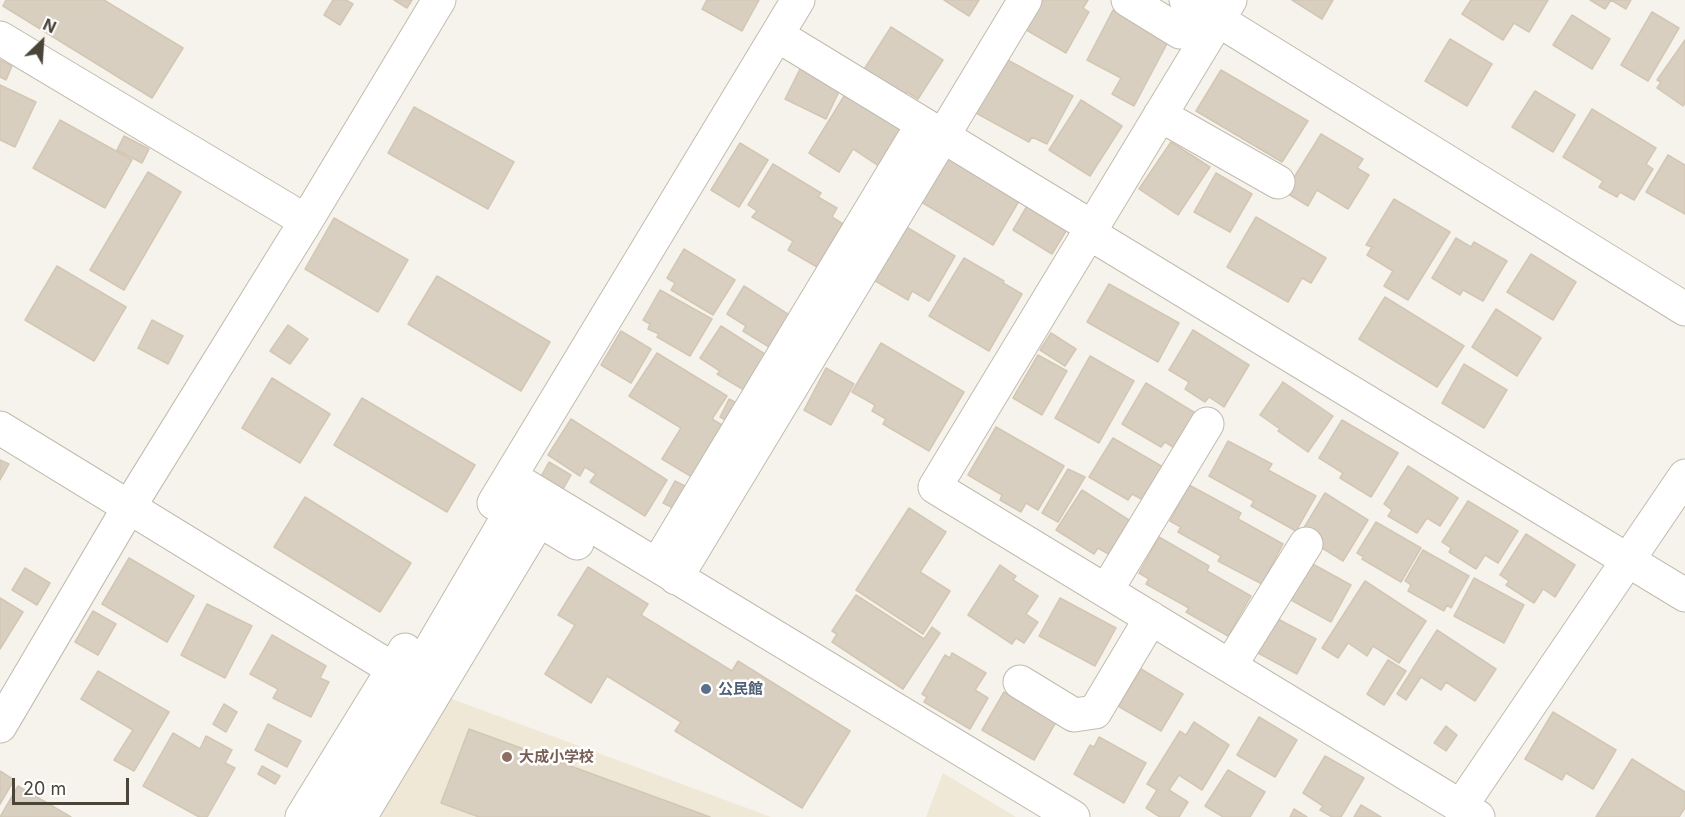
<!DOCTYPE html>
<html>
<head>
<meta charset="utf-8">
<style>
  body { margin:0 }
  #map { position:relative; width:1685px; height:817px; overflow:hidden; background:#f6f3ec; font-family:Inter,sans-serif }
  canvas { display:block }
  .north { position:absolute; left:12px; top:12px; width:60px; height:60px; -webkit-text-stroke:4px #fff; paint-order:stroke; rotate:25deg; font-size:16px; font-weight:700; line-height:24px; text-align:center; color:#4b4439 }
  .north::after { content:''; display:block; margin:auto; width:21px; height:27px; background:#4b4439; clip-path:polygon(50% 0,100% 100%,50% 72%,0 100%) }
  .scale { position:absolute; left:12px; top:778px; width:117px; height:27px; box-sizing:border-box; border:3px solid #4b4439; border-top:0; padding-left:8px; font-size:18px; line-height:21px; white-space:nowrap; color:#4b4439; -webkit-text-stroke:4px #fff; paint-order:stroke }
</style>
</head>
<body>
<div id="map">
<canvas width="1685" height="817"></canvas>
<div class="north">N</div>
<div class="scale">20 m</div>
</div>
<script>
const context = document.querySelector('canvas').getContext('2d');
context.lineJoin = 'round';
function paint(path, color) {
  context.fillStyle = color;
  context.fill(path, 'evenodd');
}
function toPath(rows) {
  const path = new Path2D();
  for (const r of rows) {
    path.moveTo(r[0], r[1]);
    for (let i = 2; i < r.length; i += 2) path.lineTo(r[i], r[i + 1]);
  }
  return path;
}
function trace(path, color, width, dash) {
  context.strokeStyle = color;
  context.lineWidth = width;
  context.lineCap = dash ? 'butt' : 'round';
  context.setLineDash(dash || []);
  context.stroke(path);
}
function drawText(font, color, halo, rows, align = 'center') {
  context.font = font + ' Inter,"Noto Sans JP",sans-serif';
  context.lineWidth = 5;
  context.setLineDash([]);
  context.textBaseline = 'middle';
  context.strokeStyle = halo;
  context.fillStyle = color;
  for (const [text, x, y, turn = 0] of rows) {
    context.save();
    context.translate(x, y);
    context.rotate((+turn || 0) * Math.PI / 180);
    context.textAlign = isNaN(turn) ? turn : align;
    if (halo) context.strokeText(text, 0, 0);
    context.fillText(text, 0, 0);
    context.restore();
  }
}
const education = toPath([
  [444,696,771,817,370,817],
  [943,773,1016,817,926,817]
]);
const building = toPath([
  [6,0,104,0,183,48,152,98,3,6,6,0],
  [333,0,346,0,353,4,340,25,324,15,333,0],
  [394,0,412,0,407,8,394,0],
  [707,0,759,0,742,31,702,9,707,0],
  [944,0,979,0,969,16,944,0],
  [1039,0,1088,0,1083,8,1089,12,1066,53,1023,28,1039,0],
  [1292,0,1333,0,1322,19,1292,0],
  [1471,0,1548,0,1529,32,1514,23,1503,40,1462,14,1471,0],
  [1590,0,1611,0,1605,9,1590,0],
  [1611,0,1631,0,1626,9,1611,0],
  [1113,10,1169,40,1134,106,1112,94,1121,78,1087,60,1113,10],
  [1652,12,1679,28,1648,81,1621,65,1652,12],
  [1572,15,1610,39,1592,69,1553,45,1572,15],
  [891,27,943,60,918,99,907,92,903,97,863,71,891,27],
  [1450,39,1492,64,1467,106,1425,81,1450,39],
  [1685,40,1685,103,1683,106,1657,88,1661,82,1657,80,1685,40],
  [1006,59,1073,96,1047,144,1032,137,1029,142,976,113,1006,59],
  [0,60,12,66,6,80,0,77,0,60],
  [803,63,843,83,826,119,785,99,803,63],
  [1221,70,1308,121,1282,162,1196,111,1221,70],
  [0,85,36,102,15,147,0,140,0,85],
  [849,88,915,129,889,173,853,149,839,172,809,153,849,88],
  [1535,91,1575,115,1553,152,1512,127,1535,91],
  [1081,100,1122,126,1090,176,1049,150,1081,100],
  [414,107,514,162,488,209,388,153,414,107],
  [1592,109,1656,148,1646,164,1653,169,1634,200,1620,192,1617,197,1599,187,1603,181,1563,157,1592,109],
  [60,120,132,160,105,208,33,168,60,120],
  [1321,134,1363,159,1357,168,1369,175,1348,209,1317,190,1308,206,1285,192,1321,134],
  [124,136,149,149,142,163,117,150,124,136],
  [1171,142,1210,167,1178,215,1139,189,1171,142],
  [740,143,768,160,739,207,711,190,740,143],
  [947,151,1022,196,993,245,918,200,947,151],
  [1668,155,1685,165,1685,214,1646,192,1668,155],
  [773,164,821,193,818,197,837,208,832,217,843,224,817,267,788,250,793,241,752,217,757,211,748,205,773,164],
  [148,172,181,192,124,290,90,270,148,172],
  [1216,173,1252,194,1230,232,1194,212,1216,173],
  [1031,199,1071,223,1052,254,1013,230,1031,199],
  [1394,199,1450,232,1408,300,1384,286,1393,271,1367,255,1372,247,1366,245,1394,199],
  [1256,217,1326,258,1311,283,1302,278,1288,302,1227,267,1256,217],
  [334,218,408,260,378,312,305,269,334,218],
  [903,225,955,256,929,301,912,291,908,300,872,279,903,225],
  [1456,238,1471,247,1474,242,1507,261,1483,301,1463,290,1460,295,1432,278,1456,238],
  [684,249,735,280,713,315,671,290,675,283,667,278,684,249],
  [1531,254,1576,282,1553,320,1507,292,1531,254],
  [964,258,1004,281,1003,283,1022,294,989,351,929,316,964,258],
  [57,266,126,307,94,361,25,320,57,266],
  [437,276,550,342,521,391,408,324,437,276],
  [1109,284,1179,323,1158,362,1087,322,1109,284],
  [744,286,794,318,774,350,743,331,746,326,727,314,744,286],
  [660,290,712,319,690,356,657,337,659,334,648,329,650,324,643,320,660,290],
  [1385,297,1464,346,1437,387,1359,339,1385,297],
  [1496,309,1541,338,1517,376,1472,347,1496,309],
  [152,320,183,336,168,364,138,348,152,320],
  [288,325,308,339,290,364,270,351,288,325],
  [721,326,771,358,749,393,717,374,720,371,700,358,721,326],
  [1193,330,1249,365,1224,407,1209,397,1205,402,1185,389,1189,382,1169,370,1193,330],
  [621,331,651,349,631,383,601,365,621,331],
  [1051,333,1076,349,1065,366,1040,350,1051,333],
  [881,343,964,392,929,451,883,424,886,419,872,411,875,405,852,392,881,343],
  [657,353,727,396,712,419,722,425,714,438,721,442,697,480,662,459,681,428,629,396,657,353],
  [1038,355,1067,371,1042,415,1013,398,1038,355],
  [1090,356,1134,381,1099,443,1055,418,1090,356],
  [1464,364,1507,390,1484,428,1442,403,1464,364],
  [826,368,854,384,831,425,804,410,826,368],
  [272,378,330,414,300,463,242,428,272,378],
  [1283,382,1333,416,1308,452,1278,431,1280,429,1260,415,1283,382],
  [1146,383,1197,414,1176,449,1165,442,1161,447,1122,424,1146,383],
  [362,398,475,465,447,512,334,445,362,398],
  [729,399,743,406,733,424,720,417,729,399],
  [571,419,667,480,645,516,590,482,596,474,585,467,580,476,548,455,571,419],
  [1342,420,1398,453,1371,497,1340,478,1343,473,1319,458,1342,420],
  [996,427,1064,466,1038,510,1026,503,1021,512,1000,500,1002,495,968,475,996,427],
  [1113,438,1163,467,1143,500,1132,494,1128,500,1089,477,1113,438],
  [1228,441,1272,464,1268,470,1316,496,1296,531,1251,506,1254,501,1209,476,1228,441],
  [0,460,9,464,0,480,0,460],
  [549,462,571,475,561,493,539,480,549,462],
  [1408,466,1458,498,1440,526,1427,518,1417,533,1388,516,1392,510,1384,504,1408,466],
  [1068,469,1085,477,1058,522,1042,513,1068,469],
  [675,481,691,489,679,511,663,503,675,481],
  [1189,485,1241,513,1238,519,1283,544,1262,584,1218,561,1221,556,1178,532,1181,527,1170,521,1189,485],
  [1082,490,1132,522,1110,555,1098,548,1094,554,1056,530,1082,490],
  [1325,493,1368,520,1343,561,1314,543,1302,531,1325,493],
  [305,497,411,563,380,612,274,547,305,497],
  [1468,501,1518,531,1498,563,1485,555,1476,569,1449,552,1451,548,1442,542,1468,501],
  [909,508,946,532,920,572,950,591,923,634,856,590,909,508],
  [1376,522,1421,548,1401,582,1362,559,1364,557,1357,553,1376,522],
  [1526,534,1575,565,1555,597,1543,589,1534,603,1506,585,1509,581,1500,575,1526,534],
  [1159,537,1209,566,1207,571,1251,596,1228,636,1186,612,1189,608,1146,584,1149,579,1139,573,1159,537],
  [1423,550,1469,576,1451,608,1447,605,1444,611,1408,591,1411,585,1405,581,1423,550],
  [129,558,194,596,167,642,102,604,129,558],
  [1311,563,1351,585,1331,622,1291,600,1311,563],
  [1000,565,1016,576,1013,580,1038,596,1026,614,1038,622,1024,643,1016,638,1012,644,968,615,1000,565],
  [588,567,648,604,641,615,732,671,738,661,850,731,802,808,675,731,681,722,607,676,591,703,545,674,575,625,558,615,588,567],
  [25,568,50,583,37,605,12,590,25,568],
  [1474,578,1524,605,1504,643,1454,616,1474,578],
  [1365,581,1426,621,1399,663,1373,646,1367,656,1348,643,1338,658,1322,648,1365,581],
  [856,595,924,639,932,627,940,633,903,689,832,642,837,634,832,631,856,595],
  [0,598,23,612,0,649,0,598],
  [1060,598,1116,628,1095,666,1039,636,1060,598],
  [207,604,252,626,225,678,181,655,207,604],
  [93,611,116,624,98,655,75,642,93,611],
  [1276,618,1316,639,1297,674,1258,653,1276,618],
  [1437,630,1496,669,1475,701,1446,682,1441,690,1421,677,1406,700,1397,694,1437,630],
  [272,635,326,666,320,678,329,682,311,717,273,698,278,689,250,674,272,635],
  [952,653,986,673,975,690,988,698,970,729,924,702,927,697,922,694,945,655,950,658,952,653],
  [1388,660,1406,671,1384,705,1367,694,1388,660],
  [1141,669,1183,694,1161,731,1118,706,1141,669],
  [98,671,169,712,134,771,114,760,133,730,81,699,98,671],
  [1004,692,1056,722,1034,760,982,730,1004,692],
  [224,704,237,712,226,732,213,724,224,704],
  [1553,712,1616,750,1593,789,1566,773,1562,780,1525,759,1553,712],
  [1259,717,1297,740,1275,777,1237,755,1259,717],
  [1194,722,1229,745,1202,790,1179,775,1169,790,1188,802,1179,817,1160,817,1146,808,1157,790,1147,784,1180,731,1186,735,1194,722],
  [268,724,301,741,287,767,255,750,268,724],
  [1446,726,1457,735,1446,751,1434,743,1446,726],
  [469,729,710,817,479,817,441,803,469,729],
  [173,733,200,749,206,736,232,750,225,763,235,768,207,817,199,817,143,786,173,733],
  [1099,737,1146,763,1124,803,1074,774,1090,745,1094,747,1099,737],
  [1325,756,1364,778,1341,817,1332,817,1320,810,1323,806,1303,793,1325,756],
  [1632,759,1685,792,1685,808,1679,817,1596,817,1632,759],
  [262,766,280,776,275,784,258,774,262,766],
  [1228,770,1265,792,1250,817,1223,817,1205,806,1228,770],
  [0,771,14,780,0,804,0,771],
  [18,786,71,817,0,817,18,786],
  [1361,805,1381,817,1354,817,1361,805],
  [1294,809,1307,817,1290,817,1294,809]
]);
const street = toPath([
  [1128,0,1180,32],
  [1186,0,1685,309],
  [1230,0,935,487,1478,817],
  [777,35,1092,227],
  [0,38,306,221],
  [1160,115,1278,182],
  [1089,233,1685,595],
  [0,428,393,669],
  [494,503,798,0],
  [657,565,913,140],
  [676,578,1025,0],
  [1106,591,1207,424],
  [1230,666,1306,544],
  [1020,682,1074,715,1095,712,1151,618],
  [0,726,129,507,306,221,439,0],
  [1461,806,1685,476],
  [302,817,405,650],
  [332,817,526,486,1073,817],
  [360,817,539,520,577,543]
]);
const markers = [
  [706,689,6,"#5c6f8a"],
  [507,757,6,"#8d6e63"]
];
const serviceNames = [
  ["公民館",718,689]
];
const educationNames = [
  ["大成小学校",519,757]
];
paint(education, '#efe8d6');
paint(building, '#d8cfc1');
trace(building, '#d3c7b4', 1.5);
trace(street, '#c2bbae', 35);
trace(street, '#fff', 33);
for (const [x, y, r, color] of markers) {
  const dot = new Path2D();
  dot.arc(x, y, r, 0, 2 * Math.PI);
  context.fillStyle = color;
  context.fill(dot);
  trace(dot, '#fff', 2);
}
drawText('bold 15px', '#4e5e75', '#fff', serviceNames, 'left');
drawText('bold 15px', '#785e54', '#fff', educationNames, 'left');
</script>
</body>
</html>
